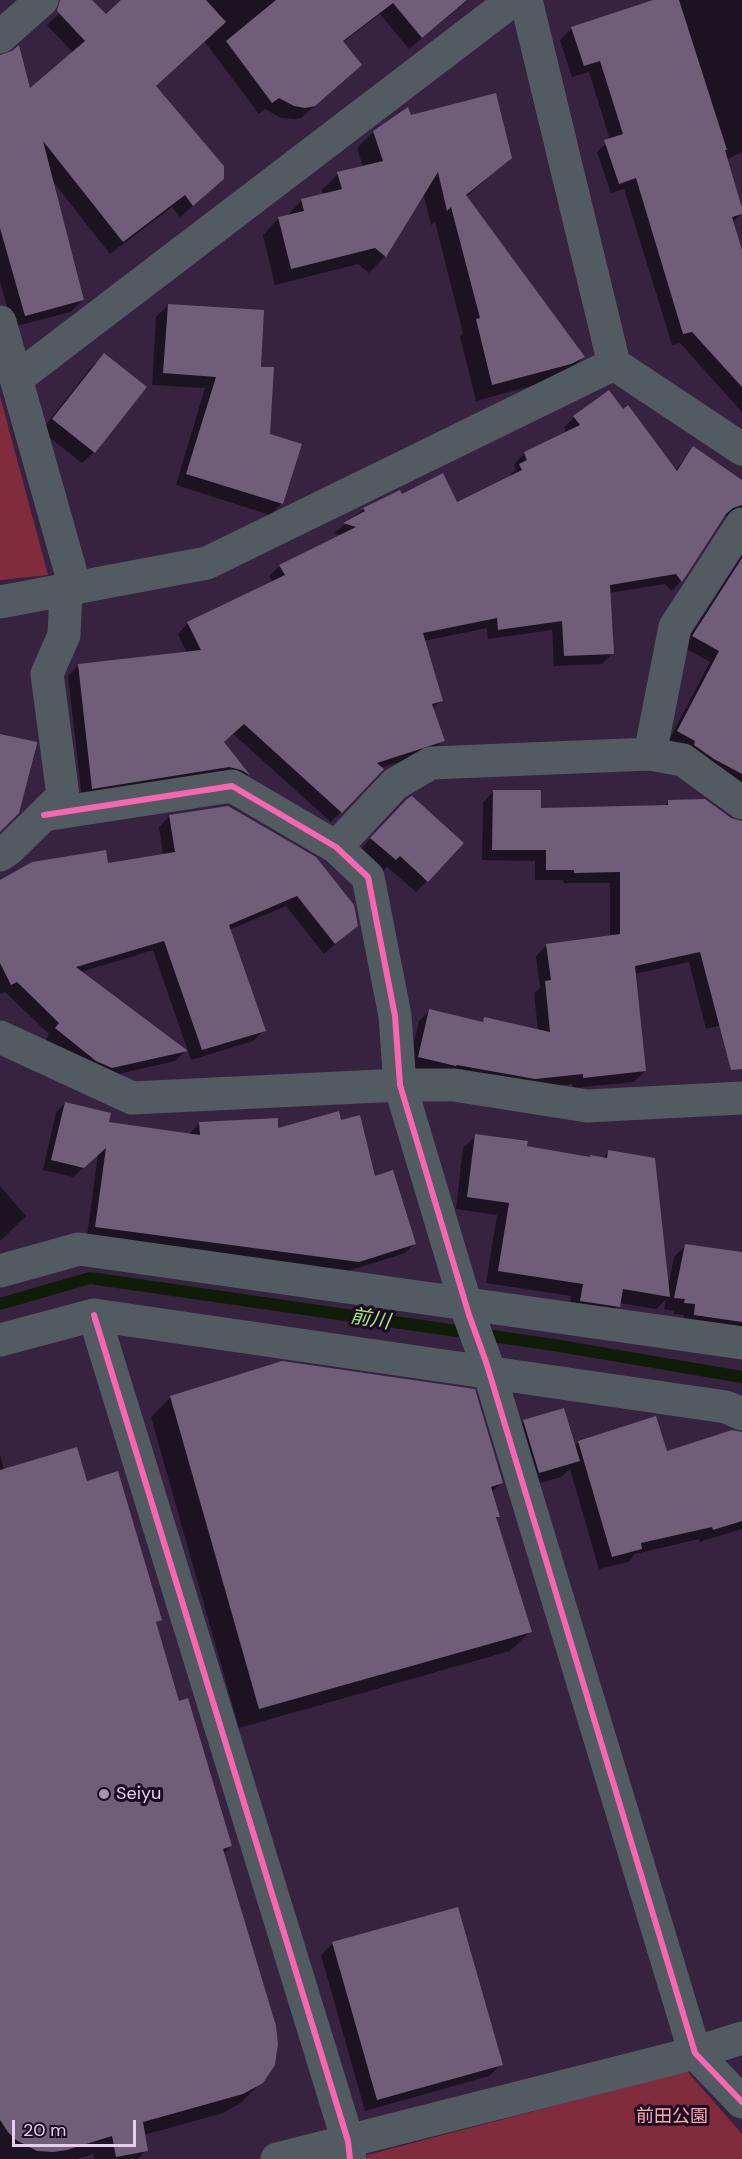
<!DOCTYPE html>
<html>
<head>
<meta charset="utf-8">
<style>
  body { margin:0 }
  #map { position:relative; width:742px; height:2159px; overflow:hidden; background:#372240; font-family:"DM Sans",sans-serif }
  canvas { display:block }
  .scale { position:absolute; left:12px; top:2120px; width:124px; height:27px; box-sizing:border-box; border:3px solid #e5cef0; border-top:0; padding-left:8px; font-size:18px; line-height:21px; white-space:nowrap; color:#e5cef0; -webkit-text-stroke:4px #1c0b23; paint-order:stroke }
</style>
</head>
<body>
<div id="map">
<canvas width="742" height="2159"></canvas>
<div class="scale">20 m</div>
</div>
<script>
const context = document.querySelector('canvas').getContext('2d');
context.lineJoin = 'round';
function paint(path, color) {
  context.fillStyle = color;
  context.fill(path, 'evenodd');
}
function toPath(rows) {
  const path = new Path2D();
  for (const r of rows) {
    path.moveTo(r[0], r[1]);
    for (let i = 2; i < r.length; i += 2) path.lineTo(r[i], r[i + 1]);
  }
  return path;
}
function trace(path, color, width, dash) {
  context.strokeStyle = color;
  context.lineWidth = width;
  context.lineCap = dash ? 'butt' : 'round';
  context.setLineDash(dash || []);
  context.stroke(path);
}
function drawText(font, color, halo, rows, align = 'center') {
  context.font = font + ' "DM Sans","Noto Sans JP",sans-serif';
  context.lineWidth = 6;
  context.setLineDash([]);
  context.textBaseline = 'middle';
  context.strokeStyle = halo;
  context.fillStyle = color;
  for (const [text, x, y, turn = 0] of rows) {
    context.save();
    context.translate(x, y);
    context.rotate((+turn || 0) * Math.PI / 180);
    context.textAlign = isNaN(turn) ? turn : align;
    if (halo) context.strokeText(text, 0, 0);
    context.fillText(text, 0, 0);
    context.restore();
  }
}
const green = toPath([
  [0,396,48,575,0,580],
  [687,2071,742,2134,742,2159,367,2159,367,2155]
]);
const shadow = toPath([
  [73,0,90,0,106,16,123,0,468,0,409,49,380,14,342,43,348,77,301,118,296,119,281,118,265,109,259,114,204,41,154,87,210,191,180,217,172,207,110,254,51,179,83,300,70,312,13,327,0,282,0,77,29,90,73,53,47,25],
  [658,0,742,0,742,152,726,160,742,213,732,223,742,255,742,412,680,343,672,345,624,189,611,193,597,152,610,140,589,72,572,77,560,40,572,28],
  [410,117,511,157,466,197,583,357,567,373,553,380,476,401,460,337,463,333,435,222,431,225,423,193,385,256,369,273,358,264,275,285,263,235,279,218,286,217,302,200,323,195,322,190,338,174,363,167,357,148,374,132],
  [168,305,260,368,269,436,282,503,270,515,176,485,205,388,152,385,156,317],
  [104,355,94,452,82,463,41,431,92,366],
  [623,411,675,471,694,448,742,482,742,519,732,515,722,517,681,581,671,591,665,584,609,593,613,653,602,664,554,666,552,630,488,639,487,628,423,641,441,700,432,709,443,740,432,751,380,768,382,769,331,822,232,733,222,742,248,775,238,784,82,798,68,676,79,665,187,653,178,634,188,623,273,582,269,576,280,566,341,535,334,533,364,509,402,496,456,504,510,477,510,475,516,469,514,464,525,453,567,433,564,428,574,417],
  [524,455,527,455,529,467],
  [742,555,742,781,737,787,668,742,710,662,683,647],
  [494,791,539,809,663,807,669,802,742,823,742,1020,706,1029,689,962,634,974,645,1071,634,1082,573,1088,572,1084,523,1089,408,1068,419,1021,430,1010,481,1023,484,1019,538,1031,534,993,540,988,536,956,547,945,610,937,610,883,564,883,563,880,535,880,535,861,482,860,483,802],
  [395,813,427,881,416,892,387,867,383,871,360,850],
  [170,816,357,925,324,954,286,906,229,930,264,1030,253,1041,191,1060,153,950,81,972,185,1051,175,1061,101,1078,85,1071,46,1039,49,1034,5,992,0,994,0,882,163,855,159,827],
  [65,1103,107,1124,190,1136,190,1133,200,1123,277,1130,340,1122,415,1243,405,1253,348,1271,87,1236,98,1155,73,1177,43,1170,56,1113],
  [476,1136,588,1158,590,1156,602,1159,608,1152,668,1287,674,1257,685,1246,742,1253,742,1334,683,1326,684,1315,674,1314,674,1311,664,1309,666,1299,656,1309,619,1303,618,1306,606,1318,569,1313,571,1296,486,1283,497,1215,456,1209,463,1148],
  [0,1186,26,1216,0,1241],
  [171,1397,501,1483,491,1493,498,1516,495,1519,530,1632,510,1651,239,1728,151,1417],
  [524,1422,574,1447,579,1442,666,1453,742,1438,742,1529,700,1542,699,1539,635,1554,628,1562,599,1569,570,1469,561,1477,523,1488,508,1438],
  [0,1454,4,1470,86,1483,160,1619,155,1624,178,1702,231,1846,223,1854,274,2026,277,2054,269,2074,242,2102,223,2113,144,2135,146,2150,138,2159,94,2159,93,2154,77,2159,0,2159],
  [333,1943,501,2064,489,2076,365,2111,321,1955]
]);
const stream = toPath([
  [0,1304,90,1278,554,1345,742,1377]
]);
const building = toPath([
  [60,0,92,0,106,14,121,0,206,0,226,22,156,86,224,166,224,179,193,206,185,195,123,242,43,141,84,300,25,316,0,228,0,55,12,51,19,45,30,88,85,41,57,11],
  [276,0,467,0,422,38,393,3,343,41,362,65,315,106,305,108,294,106,279,98,272,103,226,41],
  [653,0,679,0,727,150,725,150,742,208,742,214,732,217,742,250,742,387,692,332,683,334,636,178,619,184,604,140,623,134,600,61,584,66,571,27],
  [496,93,512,158,466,195,585,357,571,364,492,385,476,319,480,318,451,207,447,211,438,172,386,257,375,248,291,269,278,217,304,211,301,199,342,189,337,172,383,161,373,131,408,107,411,115],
  [168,304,264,310,261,367,274,367,270,434,302,444,283,504,186,474,216,377,163,373],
  [104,353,147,387,95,453,52,419],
  [609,390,623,409,628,405,677,471,693,446,742,480,742,505,733,508,726,514,682,582,676,574,610,585,614,654,564,656,562,621,498,630,497,618,423,633,443,701,432,704,445,741,377,763,384,769,342,813,244,724,224,742,250,775,241,770,229,767,92,789,78,664,201,650,187,622,285,575,279,565,356,527,343,523,365,511,363,508,400,490,402,494,443,473,457,502,522,470,519,464,527,460,524,452,580,425,573,416],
  [742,558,742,774,714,759,694,745,695,741,677,731,719,651,692,636],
  [0,734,37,742,37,744,19,813,0,832],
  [493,790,541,790,541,808,668,805,668,800,705,799,731,818,742,821,742,1069,731,1070,700,952,635,966,646,1071,583,1078,583,1074,535,1079,457,1065,456,1066,418,1057,429,1009,483,1022,484,1017,550,1032,545,981,551,980,546,944,620,934,620,872,574,873,574,870,546,870,546,850,492,850],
  [412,796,464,843,428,882,400,856,396,860,370,838,407,799],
  [228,806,316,857,354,905,358,926,335,944,297,896,229,925,266,1031,202,1050,164,941,76,967,188,1051,112,1068,96,1061,55,1028,59,1023,17,982,11,985,0,963,0,880,32,862,106,850,108,863,175,852,169,815],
  [65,1102,111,1113,109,1122,200,1135,199,1122,278,1118,278,1128,339,1111,341,1120,360,1115,375,1176,393,1170,416,1244,359,1262,95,1227,106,1148,84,1168,51,1160],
  [475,1134,528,1141,527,1146,590,1157,590,1155,607,1158,608,1150,655,1158,670,1297,623,1289,620,1307,580,1301,583,1284,498,1271,509,1203,467,1197],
  [685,1244,742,1252,742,1322,694,1315,695,1304,684,1303,685,1299,674,1298],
  [282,1361,475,1389,503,1483,491,1487,500,1517,496,1517,532,1632,259,1709,170,1396],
  [564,1408,580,1461,539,1473,523,1420],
  [656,1416,667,1451,732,1430,742,1432,742,1521,713,1530,712,1527,641,1543,642,1549,612,1557,578,1441],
  [77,1447,87,1481,118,1471,162,1620,156,1622,179,1701,188,1698,232,1846,223,1849,276,2026,278,2044,275,2065,263,2083,243,2094,143,2122,148,2151,116,2157,112,2136,67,2150,53,2152,37,2151,16,2140,8,2132,0,2120,0,1470],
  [458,1907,503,2065,377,2100,332,1942]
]);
const street = toPath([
  [526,0,614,364,742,449],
  [0,37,42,0],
  [0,322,75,587],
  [16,379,513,0],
  [0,602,207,563,614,364],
  [650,754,675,627,742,524],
  [44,815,232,786,336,847,368,877,395,1016,400,1085,469,1315,486,1362,695,2053,742,2102],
  [336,847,395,784,431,763,650,754,683,760,742,803],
  [0,855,9,849,63,796,47,674,64,635,66,590],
  [0,1037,132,1098,400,1085,454,1085,587,1106,742,1098],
  [0,1271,79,1249,742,1343],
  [94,1315,348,2141,350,2159],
  [0,1340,94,1315,726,1407,742,1414],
  [277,2159,695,2053,742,2038]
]);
const cycleway = toPath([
  [44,815,232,786,336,847,368,877,395,1016,400,1085,469,1315,486,1362,695,2053,742,2102],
  [94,1315,348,2141,350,2159]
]);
const markers = [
  [104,1794,6,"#a892b2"]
];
const poiNames = [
  ["Seiyu",116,1794]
];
const parkNames = [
  ["前田公園",672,2117]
];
const waterNames = [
  ["前川",370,1320,9]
];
paint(green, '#812c3c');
paint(shadow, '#0007');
trace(stream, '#0f1d08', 12);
paint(building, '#705d78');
trace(street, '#535b62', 33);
trace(cycleway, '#f766af', 6);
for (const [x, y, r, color] of markers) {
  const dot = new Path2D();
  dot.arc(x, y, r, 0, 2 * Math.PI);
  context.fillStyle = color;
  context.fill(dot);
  trace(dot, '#1c0b23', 2);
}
drawText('18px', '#e5cef0', '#1c0b23', poiNames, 'left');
drawText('18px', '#feaaaf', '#1c0b23', parkNames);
drawText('italic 20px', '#a2ec78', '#1c0b23', waterNames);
</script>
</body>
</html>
